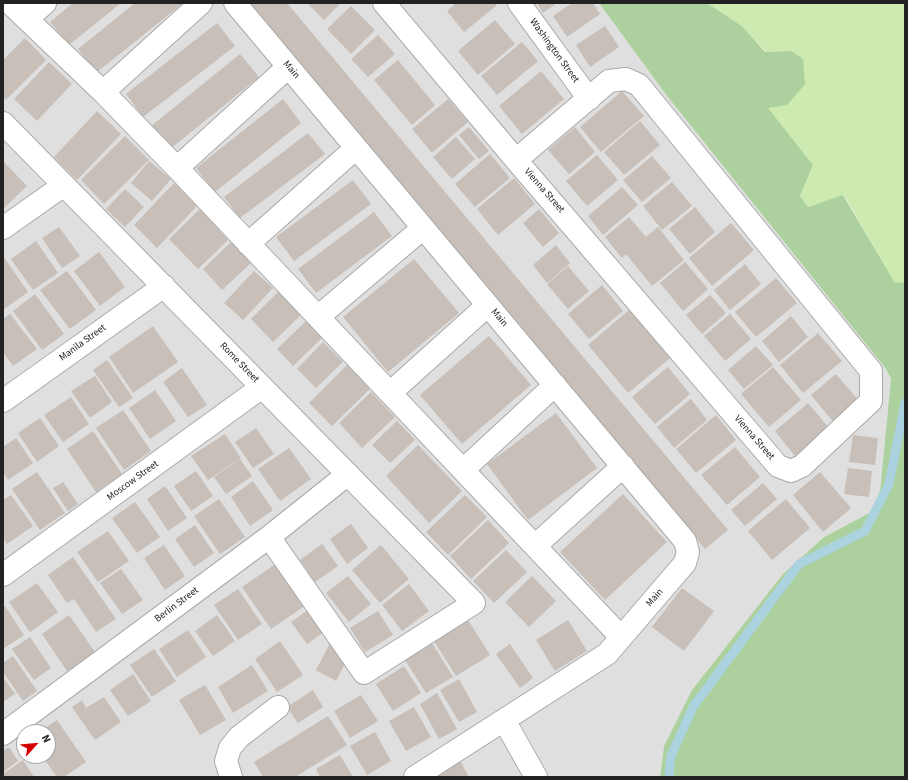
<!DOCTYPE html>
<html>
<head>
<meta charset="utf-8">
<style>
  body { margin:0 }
  #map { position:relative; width:908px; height:780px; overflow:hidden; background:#f2efe9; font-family:"Source Sans 3",sans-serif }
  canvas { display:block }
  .frame { position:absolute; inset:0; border:4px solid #222; pointer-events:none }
  .north { position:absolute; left:16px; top:724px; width:40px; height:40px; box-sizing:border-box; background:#fff; border:1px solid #a7a7a7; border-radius:50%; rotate:63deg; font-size:11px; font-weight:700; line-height:16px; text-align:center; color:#222 }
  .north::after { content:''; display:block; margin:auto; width:14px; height:18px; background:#d40000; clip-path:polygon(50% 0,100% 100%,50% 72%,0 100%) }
</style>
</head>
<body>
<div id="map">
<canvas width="908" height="780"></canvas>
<div class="frame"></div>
<div class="north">N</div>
</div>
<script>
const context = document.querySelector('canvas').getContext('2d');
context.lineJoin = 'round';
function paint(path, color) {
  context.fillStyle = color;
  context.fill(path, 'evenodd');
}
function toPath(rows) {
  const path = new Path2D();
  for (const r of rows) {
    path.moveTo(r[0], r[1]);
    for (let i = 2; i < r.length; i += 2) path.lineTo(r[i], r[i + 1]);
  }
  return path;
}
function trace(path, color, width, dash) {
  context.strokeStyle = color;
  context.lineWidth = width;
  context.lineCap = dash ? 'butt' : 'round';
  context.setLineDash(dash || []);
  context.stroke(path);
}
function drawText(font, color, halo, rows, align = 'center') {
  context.font = font + ' "Source Sans 3",sans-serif';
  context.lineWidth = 3.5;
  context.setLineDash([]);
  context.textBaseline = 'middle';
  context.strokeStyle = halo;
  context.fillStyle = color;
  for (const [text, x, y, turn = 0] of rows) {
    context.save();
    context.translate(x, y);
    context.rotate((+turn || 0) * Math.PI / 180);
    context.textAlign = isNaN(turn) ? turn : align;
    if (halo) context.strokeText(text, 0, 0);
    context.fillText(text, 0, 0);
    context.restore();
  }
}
const residential = toPath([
  [3,3,599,3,667,96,886,369,891,379,880,491,871,512,824,537,783,574,692,690,664,746,660,777,3,777],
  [24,732,48,732,48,756,24,756]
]);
const grass = toPath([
  [707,3,905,3,905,282,895,284,844,195,808,207,800,196,813,165,767,108,791,51,766,52,742,26]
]);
const forest = toPath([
  [599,3,707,3,742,26,765,52,791,51,803,59,805,84,787,105,768,108,813,165,800,196,808,207,843,195,895,283,905,282,905,777,660,777,664,746,692,690,783,574,824,537,871,512,880,491,891,379,886,369,667,96]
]);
const stream = toPath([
  [669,777,671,756,693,707,799,564,865,531,889,484,905,403]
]);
const building = toPath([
  [73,3,121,3,69,45,50,22],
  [135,3,183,3,96,73,78,49],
  [249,3,287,3,728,530,705,549],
  [307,3,341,3,324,20],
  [456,3,495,3,497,5,464,32,447,11],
  [537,3,557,3,543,13],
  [572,3,593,3,600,14,567,37,553,16],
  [351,6,375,30,351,54,327,29],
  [495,20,515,44,478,75,458,51],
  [217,23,235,46,143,117,126,94],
  [605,26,619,47,590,67,576,45],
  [378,35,395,54,368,77,351,59],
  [25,38,46,60,6,100,3,97,3,60],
  [522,42,538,61,497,95,481,76],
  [240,54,259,77,169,150,150,127],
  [398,60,435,105,412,125,374,80],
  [49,62,72,84,37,121,14,99],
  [541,71,564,99,522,134,499,106],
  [622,91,644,116,601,152,580,127],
  [283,99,301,123,215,192,196,168],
  [448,99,468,122,432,153,412,129],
  [97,111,121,134,77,180,54,157],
  [640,121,660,145,624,175,604,152],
  [469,127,489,151,479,159,459,135],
  [575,127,595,152,569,174,548,150],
  [308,133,325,154,240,218,224,197],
  [125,136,149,160,104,204,81,180],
  [456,137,475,159,452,179,433,157],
  [490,154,510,178,475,207,455,184],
  [597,155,618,180,587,206,566,181],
  [652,156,671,178,642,202,623,180],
  [3,161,27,186,3,209],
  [149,161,171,179,152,201,131,183],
  [514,178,535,204,498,235,477,209],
  [353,180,371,204,294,261,276,237],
  [672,182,692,206,662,230,643,206],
  [174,183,197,206,157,248,134,225],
  [622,187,638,205,603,235,588,216],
  [125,189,144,207,125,227,106,209],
  [695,207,715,232,690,254,669,229],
  [200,209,228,240,198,269,169,239],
  [539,209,559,233,543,247,523,223],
  [374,212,392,236,316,293,298,269],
  [629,217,646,237,658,227,684,260,652,286,626,254,622,258,605,237],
  [731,223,754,250,712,286,689,258],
  [59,227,80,256,62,268,42,238],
  [36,241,58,273,33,290,11,259],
  [231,242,251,263,222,290,203,269],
  [556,245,570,263,547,283,533,265],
  [99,252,125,287,100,306,74,271],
  [3,256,28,292,3,310],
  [414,259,459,313,388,372,343,317],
  [685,262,708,289,683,311,660,283],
  [745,264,761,284,730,310,714,290],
  [568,266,589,291,568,309,547,284],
  [67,271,96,310,70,329,40,290],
  [254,271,273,288,243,320,224,303],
  [776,278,797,303,756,337,735,312],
  [602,285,623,311,589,339,568,314],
  [279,291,302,314,273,342,251,319],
  [35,294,64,334,42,350,13,311],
  [710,295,726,313,702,334,686,315],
  [629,310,670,358,628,393,588,345],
  [10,314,37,349,13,366,3,352,3,319],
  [730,314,751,339,725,361,704,336],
  [791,316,808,337,779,362,762,341],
  [306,321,322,338,293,366,277,349],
  [153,326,178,362,133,393,109,357],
  [818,333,842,361,803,393,780,365],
  [489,336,531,385,462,444,420,395],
  [323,342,343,362,316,388,297,369],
  [756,346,773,365,744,389,728,370],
  [107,360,133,398,119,407,93,370],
  [347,365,370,389,332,426,309,403],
  [668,367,690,394,655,424,632,397],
  [773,367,801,400,769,427,741,394],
  [182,368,207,405,188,417,163,382],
  [836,374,860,402,835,424,811,395],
  [95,376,112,402,90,418,71,391],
  [155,390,176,421,150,439,129,408],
  [371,392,395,417,362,448,339,423],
  [71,397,89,424,63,442,44,415],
  [691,399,707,420,674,448,657,427],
  [808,403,829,428,795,456,775,431],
  [123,410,151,451,124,470,96,428],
  [556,413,597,468,528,520,487,464],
  [716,415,736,440,696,473,676,449],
  [40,418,59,446,37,462,18,433],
  [397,421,415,440,390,463,372,445],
  [256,428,274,454,253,468,235,442],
  [93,431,122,474,96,492,67,449],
  [225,434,241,458,208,480,191,456],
  [853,435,878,438,875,465,849,462],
  [16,438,33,463,8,480,3,472,3,447],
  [418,445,462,491,429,523,386,476],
  [735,447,760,477,727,505,701,475],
  [289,448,311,479,280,501,258,469],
  [240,459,252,476,226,494,214,477],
  [848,468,872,471,869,497,844,494],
  [196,471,213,496,191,511,174,486],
  [37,472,65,513,40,530,12,489],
  [820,472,851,508,823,532,793,495],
  [253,481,273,510,250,526,231,497],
  [63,482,78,504,68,511,53,488],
  [763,483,777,499,745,526,731,510],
  [165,486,187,518,168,531,147,499],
  [623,494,667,542,605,600,560,552],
  [11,495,33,526,7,544,3,538,3,500],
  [465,495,487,517,448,555,426,532],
  [219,499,245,537,220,554,194,516],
  [786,499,810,528,772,560,748,531],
  [135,502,160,537,137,553,112,518],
  [488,520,509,543,471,579,450,556],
  [351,524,368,548,347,564,330,539],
  [195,525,214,553,194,567,175,539],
  [108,531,129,561,98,582,77,552],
  [322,544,338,566,315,582,300,560],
  [164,545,185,576,165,590,144,558],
  [381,545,409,579,380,603,352,570],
  [506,550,527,572,494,603,473,581],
  [73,557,116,619,96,632,74,599,67,603,48,575],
  [277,563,306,605,271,629,242,587],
  [121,569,143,600,122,614,100,583],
  [348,576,371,604,349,622,326,593],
  [532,576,556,601,529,627,505,602],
  [37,583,58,612,30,632,9,602],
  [409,584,429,611,402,631,382,605],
  [682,588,714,611,684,651,652,627],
  [238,589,262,624,238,640,214,605],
  [5,606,24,635,3,649,3,608],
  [312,607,327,630,307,644,291,622],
  [378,611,393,635,365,652,350,628],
  [69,615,95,652,67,671,42,634],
  [217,615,235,641,213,656,195,631],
  [468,620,490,655,456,676,434,641],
  [568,620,587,651,555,671,536,640],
  [188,630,206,657,177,677,159,649],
  [30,637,51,668,34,680,12,649],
  [280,641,303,675,277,692,255,659],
  [330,643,350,654,336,681,316,670],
  [432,643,453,677,426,693,405,660],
  [510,644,533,678,520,688,496,654],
  [154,649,176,681,152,697,130,665],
  [13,656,37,691,23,701,3,672,3,663],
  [252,665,268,691,233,713,218,687],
  [404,666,421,693,393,711,376,684],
  [133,674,151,701,128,716,110,690],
  [3,677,15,694,3,702],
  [459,679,477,712,459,722,440,690],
  [205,685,226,720,200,735,179,700],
  [313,690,323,707,298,723,287,707],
  [437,693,457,729,439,739,420,704],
  [361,695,378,721,350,738,334,711],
  [104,697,121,722,95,740,72,707,82,700,86,708],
  [414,707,431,737,406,751,389,721],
  [328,716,347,745,295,777,263,777,254,762],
  [57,720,86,762,64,777,57,777,42,756,48,756,48,732,39,732],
  [375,732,391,761,367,775,350,746],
  [9,747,18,761,3,772,3,751],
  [340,755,353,777,320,777,316,769],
  [23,760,34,777,3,777,3,774],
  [460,761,469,777,433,777]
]);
const minor = toPath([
  [10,3,103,92,177,168,621,637],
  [235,3,685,541,688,552,685,563,607,654,415,777],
  [384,3,516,160,778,466,791,471,802,466,871,401,871,371,639,85,626,79,609,81,516,160],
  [519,3,589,99],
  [27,19,45,3],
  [103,92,201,3],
  [3,123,474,603,364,673,269,537],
  [177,168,288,67],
  [3,228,64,185],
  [248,244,356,148],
  [318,317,423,228],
  [390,393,488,305],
  [3,401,164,286],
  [463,470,555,385],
  [535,546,623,466],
  [3,575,262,387],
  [504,720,536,777],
  [3,734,269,537,348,474],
  [231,777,226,761,230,748,239,737,278,707]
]);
const streetNames = [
  ["Washington Street",554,51,54],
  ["Main",291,70,50],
  ["Vienna Street",544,191,49],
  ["Main",499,318,50],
  ["Manila Street",83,343,-36],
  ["Rome Street",239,363,46],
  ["Vienna Street",754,438,49],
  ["Moscow Street",133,481,-36],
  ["Main",655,598,-49],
  ["Berlin Street",177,605,-37]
];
paint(residential, '#e0dfdf');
paint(grass, '#cdebb0');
paint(forest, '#add19e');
trace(stream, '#aad3df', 9);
paint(building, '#c7bfb8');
trace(minor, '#a9a9a9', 24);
trace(minor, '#fff', 22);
drawText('10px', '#222', '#fff', streetNames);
</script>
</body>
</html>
